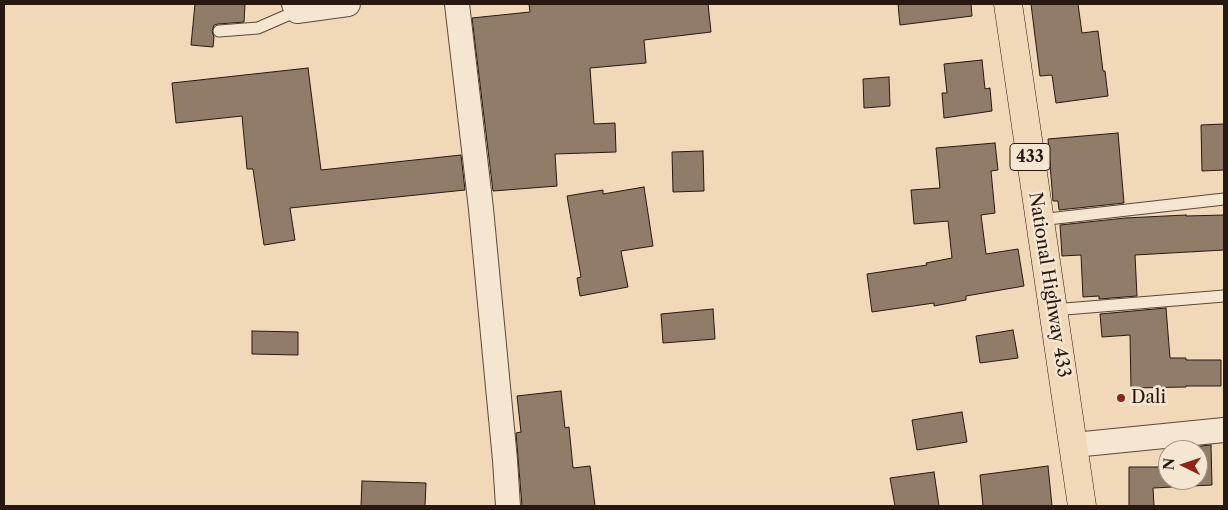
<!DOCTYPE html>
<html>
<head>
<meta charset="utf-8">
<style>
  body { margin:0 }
  #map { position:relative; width:1228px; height:510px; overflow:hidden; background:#f0d8b8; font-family:"Libre Caslon Text",serif }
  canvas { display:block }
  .frame { position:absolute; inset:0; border:5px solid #291812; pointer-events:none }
  .north { position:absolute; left:1158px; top:440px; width:50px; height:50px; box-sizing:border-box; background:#f5e6d1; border:1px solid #a39485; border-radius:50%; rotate:274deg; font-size:14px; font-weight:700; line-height:20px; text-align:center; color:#291812 }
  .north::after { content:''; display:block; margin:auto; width:18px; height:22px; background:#8f2418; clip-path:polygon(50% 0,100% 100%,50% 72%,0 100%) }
</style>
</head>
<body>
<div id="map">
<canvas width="1228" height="510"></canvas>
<div class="frame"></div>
<div class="north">N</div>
</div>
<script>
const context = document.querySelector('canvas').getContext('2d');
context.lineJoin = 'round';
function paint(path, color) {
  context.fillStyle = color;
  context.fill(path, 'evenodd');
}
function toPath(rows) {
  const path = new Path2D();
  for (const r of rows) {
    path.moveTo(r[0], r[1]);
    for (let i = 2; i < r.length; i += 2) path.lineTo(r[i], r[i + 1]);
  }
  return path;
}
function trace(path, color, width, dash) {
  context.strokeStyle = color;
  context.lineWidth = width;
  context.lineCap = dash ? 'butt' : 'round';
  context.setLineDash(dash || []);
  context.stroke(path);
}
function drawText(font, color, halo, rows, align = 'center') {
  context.font = font + ' "Libre Caslon Text",serif';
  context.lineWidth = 5;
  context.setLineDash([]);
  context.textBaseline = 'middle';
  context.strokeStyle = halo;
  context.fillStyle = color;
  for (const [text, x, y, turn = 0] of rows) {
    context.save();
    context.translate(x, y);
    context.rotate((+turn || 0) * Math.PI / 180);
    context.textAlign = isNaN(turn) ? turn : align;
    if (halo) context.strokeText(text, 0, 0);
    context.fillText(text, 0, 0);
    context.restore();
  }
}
const building = toPath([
  [195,4,245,4,244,22,218,24,214,25,212,31,214,37,213,47,191,45,195,4],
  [529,4,708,4,711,32,644,40,646,63,590,68,594,124,615,123,616,152,555,154,557,186,493,191,472,18,530,12,529,4],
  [898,4,971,4,972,16,900,25,898,4],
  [1031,4,1078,4,1082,33,1098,31,1103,71,1105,71,1108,96,1056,103,1052,75,1040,76,1031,4],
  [982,60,985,89,990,88,992,111,944,118,942,93,947,93,944,64,982,60],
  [308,68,321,170,461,155,465,190,290,208,295,240,264,245,253,169,247,169,242,116,176,123,172,83,308,68],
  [889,77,890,106,864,108,863,79,889,77],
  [1224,124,1224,170,1202,171,1201,125,1224,124],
  [1118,133,1124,203,1059,210,1058,201,1053,201,1048,139,1118,133],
  [995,143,998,170,991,171,995,213,981,215,986,254,1018,249,1024,286,966,296,966,300,934,306,934,303,872,312,867,274,927,265,926,263,952,258,948,221,914,224,911,190,940,188,936,148,995,143],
  [703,151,704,191,673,192,672,152,703,151],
  [644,187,653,246,621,251,628,287,580,296,577,278,581,277,567,196,603,190,603,194,644,187],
  [1186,215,1186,216,1224,215,1224,250,1135,255,1137,296,1099,299,1099,296,1083,297,1081,255,1062,256,1060,225,1125,218,1186,215],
  [1166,308,1170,358,1186,358,1186,360,1221,360,1221,386,1186,386,1186,387,1131,388,1130,335,1102,337,1100,314,1166,308],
  [713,309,715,339,663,343,661,314,713,309],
  [1013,330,1018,358,980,363,976,336,1013,330],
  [252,331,298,332,298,355,252,354,252,331],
  [561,391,565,428,569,427,573,468,590,466,595,506,522,506,516,433,521,432,517,396,561,391],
  [962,412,967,442,917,450,912,420,962,412],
  [1211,445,1212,485,1153,488,1154,506,1129,506,1129,467,1168,467,1168,480,1198,480,1198,450,1173,450,1173,449,1211,445],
  [1048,466,1052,506,983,506,980,475,1048,466],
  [934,472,939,506,895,506,890,478,934,472],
  [362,481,426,483,425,506,361,506,362,481]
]);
const service = toPath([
  [219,31,258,28,297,11],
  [1039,220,1224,199],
  [1053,310,1224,296]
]);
const minor = toPath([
  [294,4,297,11,348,4],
  [457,4,481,209,505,460,508,506],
  [1074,445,1224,430]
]);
const primary = toPath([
  [1008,4,1082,506]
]);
const markers = [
  [1121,398,5,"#8f2418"]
];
const shields = [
  [1030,157,40]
];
const shieldNames = [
  ["433",1030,157]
];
const streetNames = [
  ["National Highway 433",1049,285,81]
];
const poiNames = [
  ["Dali",1131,398]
];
paint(building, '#907c68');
trace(building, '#291812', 1);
trace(service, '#5b483c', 13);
trace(minor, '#5b483c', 26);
trace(primary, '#291812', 29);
trace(service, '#f5e6d1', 11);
trace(minor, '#f5e6d1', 24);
trace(primary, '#f0d8b8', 28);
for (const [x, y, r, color] of markers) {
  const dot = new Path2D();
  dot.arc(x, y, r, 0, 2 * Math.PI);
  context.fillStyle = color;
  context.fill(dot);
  trace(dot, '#f5e6d1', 2);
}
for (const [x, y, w] of shields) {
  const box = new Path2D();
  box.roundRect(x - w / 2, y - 13.5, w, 27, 4);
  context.fillStyle = '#f5e6d1';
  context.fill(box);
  trace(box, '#291812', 1);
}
drawText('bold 16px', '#291812', null, shieldNames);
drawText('18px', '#291812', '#f5e6d1', streetNames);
drawText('18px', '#291812', '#f5e6d1', poiNames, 'left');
</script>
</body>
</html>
